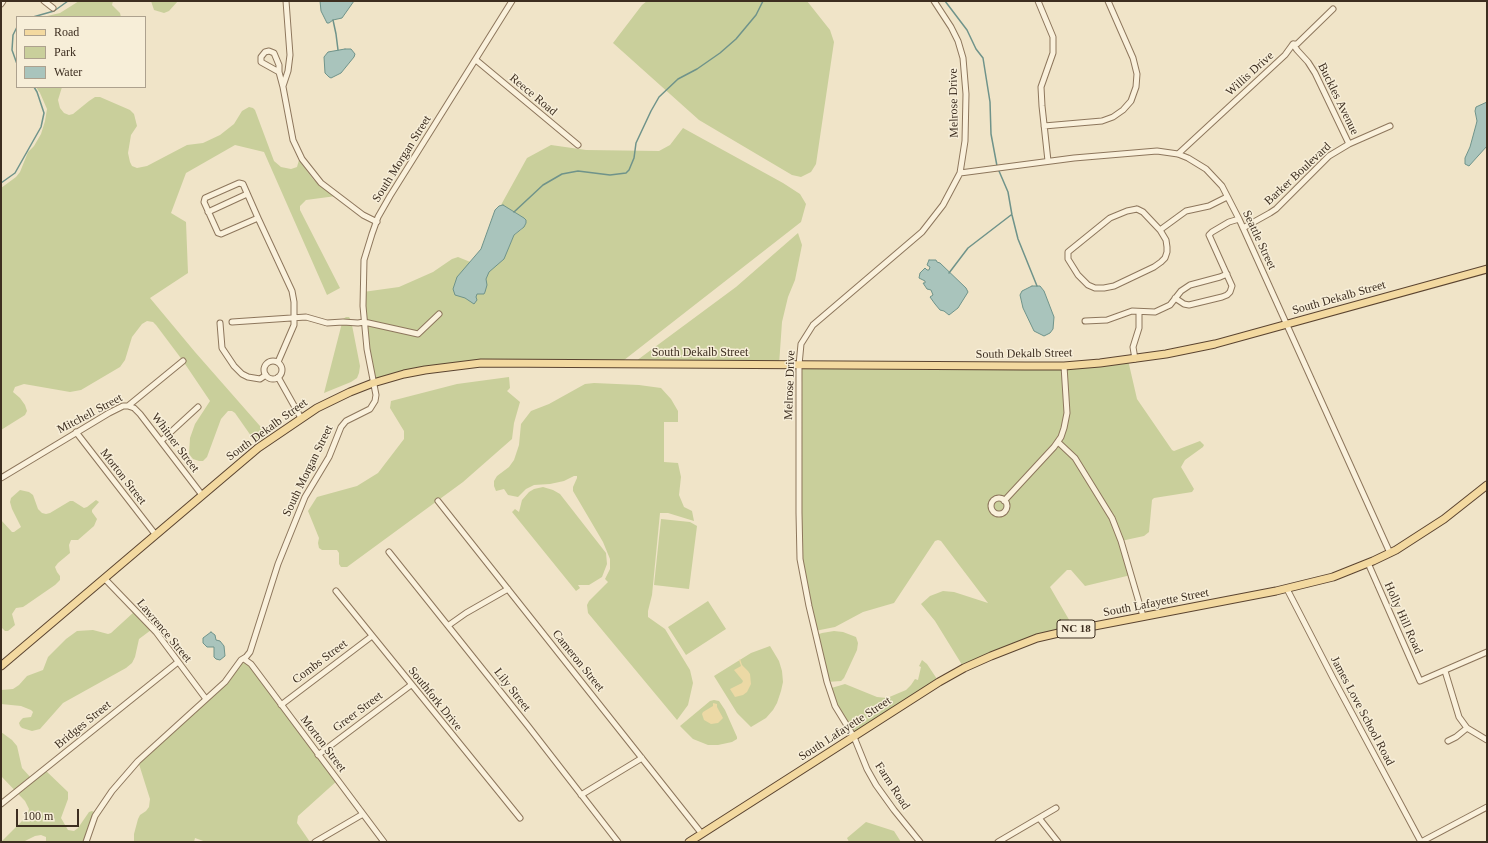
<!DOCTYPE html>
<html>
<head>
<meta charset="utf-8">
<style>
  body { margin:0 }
  #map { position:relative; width:1488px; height:843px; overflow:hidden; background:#f0e4c8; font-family:Georgia,serif }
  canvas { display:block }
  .frame { position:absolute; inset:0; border:2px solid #3d2e20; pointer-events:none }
  .legend { position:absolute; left:16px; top:16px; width:130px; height:72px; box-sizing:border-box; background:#f7eed8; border:1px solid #ada18e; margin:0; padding:5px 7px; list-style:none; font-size:12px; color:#3d2e20 }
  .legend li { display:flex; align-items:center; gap:8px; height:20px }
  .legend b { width:20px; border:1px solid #ada18e }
  .scale { position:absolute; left:16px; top:809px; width:63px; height:18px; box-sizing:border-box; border:2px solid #3d2e20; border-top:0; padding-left:5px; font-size:12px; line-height:14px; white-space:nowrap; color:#3d2e20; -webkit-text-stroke:3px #f7eed8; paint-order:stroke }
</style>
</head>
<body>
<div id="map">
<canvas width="1488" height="843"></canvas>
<div class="frame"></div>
<ul class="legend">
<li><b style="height:5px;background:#f3d9a0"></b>Road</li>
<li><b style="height:11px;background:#c9cf9b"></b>Park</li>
<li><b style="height:11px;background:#a9c4bc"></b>Water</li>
</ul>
<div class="scale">100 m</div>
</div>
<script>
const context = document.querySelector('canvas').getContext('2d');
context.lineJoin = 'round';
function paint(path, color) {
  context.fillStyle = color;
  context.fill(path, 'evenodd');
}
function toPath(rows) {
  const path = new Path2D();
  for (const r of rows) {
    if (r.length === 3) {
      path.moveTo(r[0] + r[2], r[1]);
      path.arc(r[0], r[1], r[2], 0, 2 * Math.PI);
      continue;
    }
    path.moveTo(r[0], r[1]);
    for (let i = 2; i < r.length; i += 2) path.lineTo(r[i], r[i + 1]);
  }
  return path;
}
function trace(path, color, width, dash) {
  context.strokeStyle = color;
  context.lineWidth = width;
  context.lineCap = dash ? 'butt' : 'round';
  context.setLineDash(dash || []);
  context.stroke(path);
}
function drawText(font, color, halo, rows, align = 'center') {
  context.font = font + ' Georgia,serif';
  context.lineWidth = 3;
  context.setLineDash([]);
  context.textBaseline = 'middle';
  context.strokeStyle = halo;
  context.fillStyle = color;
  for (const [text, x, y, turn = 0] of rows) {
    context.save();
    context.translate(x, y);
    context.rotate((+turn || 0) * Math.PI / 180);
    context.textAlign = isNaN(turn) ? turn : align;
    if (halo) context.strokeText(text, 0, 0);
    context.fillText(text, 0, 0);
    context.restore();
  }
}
const green = toPath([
  [79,1,113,1,112,5,120,13,121,17,43,17,60,13],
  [151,1,178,1,169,11,164,13,154,10],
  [647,1,807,1,830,30,834,42,816,164,811,172,801,177,792,175,699,120,613,43,642,5],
  [36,87,62,87,58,100,60,108,64,113,69,115,73,114,89,101,95,97,100,97,130,110,134,114,137,126,131,135,128,153,130,162,132,166,137,168,147,166,187,145,203,143,220,135,234,124,242,111,249,107,253,108,255,110,274,161,281,167,291,169,297,167,299,160,313,179,322,187,336,196,306,200,300,206,300,210,340,288,327,295,264,152,235,145,186,173,171,213,186,222,188,273,150,298,195,352,267,434,256,443,235,413,232,411,228,411,221,419,207,457,203,461,199,461,193,459,189,454,190,438,195,424,210,401,183,361,156,325,153,322,147,321,142,324,132,337,125,360,120,367,81,390,70,392,24,384,15,387,13,392,20,398,25,405,27,411,25,415,1,430,1,188,16,177,20,172,28,152,34,146,41,134,45,121,47,109,40,93],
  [683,128,783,183,800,194,806,204,801,222,619,364,481,363,373,383,363,292,399,287,433,272,452,259,458,257,490,270,508,249,514,235,521,230,526,223,526,220,514,212,501,205,527,158,551,145,586,150,659,151,670,145],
  [798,233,802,245,795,280,788,297,782,322,779,365,632,364,736,287],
  [346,317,349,317,351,320,360,366,359,373,357,378,351,382,324,393,343,319],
  [1128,360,1137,399,1172,450,1174,451,1200,441,1204,445,1203,447,1185,460,1181,467,1194,489,1192,492,1154,498,1152,500,1149,532,1144,536,1121,541,1131,575,1085,586,1071,570,1067,570,1050,587,1075,630,1063,632,964,668,935,621,921,604,930,596,943,591,954,592,988,603,941,541,938,540,935,541,894,603,863,612,835,627,815,631,800,559,799,365,1025,366],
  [509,377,510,388,507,391,520,402,514,423,512,439,463,482,347,567,341,567,339,564,339,553,337,550,322,550,319,548,318,543,319,538,308,511,317,497,357,486,378,473,404,439,404,431,390,408,391,401,457,384],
  [594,383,639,385,661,388,671,399,678,411,678,422,664,422,664,462,678,463,681,477,679,495,684,507,692,511,694,521,668,513,660,513,652,595,648,611,648,617,665,629,690,670,693,683,688,705,677,720,588,613,587,605,589,601,608,582,605,579,610,569,610,559,603,542,573,491,573,487,577,478,577,476,574,476,564,481,550,484,534,485,526,489,518,497,508,495,504,489,496,491,494,486,494,481,497,476,509,467,514,460,519,445,521,424,531,411,549,404,585,384],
  [543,487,553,490,560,494,606,553,607,564,602,577,589,585,578,585,580,588,576,591,512,512,515,509,519,512,522,500,529,492,534,489],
  [20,490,29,492,33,495,38,509,42,513,46,514,50,513,70,501,73,501,84,508,87,507,96,500,99,502,92,510,92,512,97,519,94,526,78,540,71,540,69,545,70,553,58,563,55,567,57,572,60,576,60,580,55,585,26,605,23,607,16,608,12,614,15,625,8,631,5,631,1,627,1,520,12,532,14,532,21,527,12,509,10,502,11,498],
  [661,519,690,522,697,526,689,589,654,585],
  [708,601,726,629,686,655,668,627],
  [134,612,151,630,139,639,135,657,132,663,126,668,63,703,40,729,32,731,22,728,20,726,19,723,21,720,23,718,31,717,33,712,31,710,21,706,1,704,1,690,13,689,19,685,27,676,43,670,48,657,66,639,77,631,93,630,108,634,111,633],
  [834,631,843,632,856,637,858,643,857,650,844,678,841,681,827,682,816,635,822,633],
  [770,646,779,661,782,671,783,682,781,691,777,703,773,710,766,718,751,727,737,713,714,676,751,653],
  [244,659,338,780,298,816,297,823,310,842,206,842,195,838,194,842,134,842,134,834,138,819,140,815,146,811,149,807,150,799,138,761,206,699],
  [922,660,927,664,939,682,854,737,828,689,845,684,877,697,887,698,906,690,911,685,915,679,918,680,921,667,919,666],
  [714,700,719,701,725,710,737,737,737,739,732,742,718,745,708,745,693,739,680,726,710,701],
  [1,732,12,740,17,746,22,768,32,779,44,769,68,792,68,799,61,818,68,830,74,831,78,828,89,812,92,811,94,812,84,842,46,842,46,837,41,835,35,836,23,842,1,842,27,816,29,809,25,801,1,776],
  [866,822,894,831,901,842,849,842,847,838]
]);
const sand = toPath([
  [740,659,742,665,748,671,750,674,751,684,747,692,743,695,735,697,730,689,742,683,743,681,734,670,741,666,739,660],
  [713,703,717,704,717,707,723,718,718,723,711,724,704,720,702,714,703,712,713,706]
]);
const water = toPath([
  [320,1,354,1,342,18,333,20,329,23,327,23,321,11,320,1],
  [345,49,351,49,355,54,354,57,341,73,331,78,329,77,325,73,324,57,328,52,345,49],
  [1487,102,1487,146,1469,166,1465,164,1465,158,1470,147,1476,125,1477,121,1475,111,1476,107,1487,102],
  [503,205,524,218,526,220,526,223,524,227,514,235,504,259,489,272,486,279,487,285,485,292,484,294,477,294,476,297,477,300,474,304,465,298,455,295,453,289,457,277,481,249,495,210,499,206,503,205],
  [929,260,936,260,937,262,940,263,966,288,968,292,958,308,949,315,944,311,940,310,935,304,930,297,933,295,931,290,927,289,923,283,925,283,925,281,919,278,920,273,925,268,927,270,929,270,930,267,927,265,929,260],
  [1032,286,1040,286,1044,291,1054,317,1053,329,1050,333,1044,336,1034,331,1023,308,1020,295,1022,291,1032,286],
  [211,632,215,635,216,640,220,641,224,646,225,656,220,660,216,659,214,657,214,647,207,647,203,643,203,638,211,632]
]);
const stream = toPath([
  [945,1,967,30,976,49,983,58,990,102,991,134,997,166],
  [33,17,54,11,68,1],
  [333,20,336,34,338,50],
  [17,27,13,35,12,50,17,64],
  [999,171,1008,192,1012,215,1018,239,1037,286],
  [1,183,15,173,41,127,44,113,37,92,34,87],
  [514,212,543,185,562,174,578,171,610,175,626,173,629,170,634,158,636,143,651,111,659,97,678,79,697,69,720,53,736,39,756,15,763,1],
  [949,273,968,248,1011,215]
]);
const minor = toPath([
  [44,1,53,8],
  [1038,1,1053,37,1053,53,1041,87,1042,106,1048,161],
  [1,4,3,1],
  [1293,44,1297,50,1308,62,1315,73,1349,144],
  [476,60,578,145],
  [279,72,261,62,261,57,265,52,269,51,274,53,279,65,279,72,283,87,293,140,302,159,321,183,363,215,377,222],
  [283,86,288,71,290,55,286,1],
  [1044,126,1102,121,1113,117,1123,110,1131,101,1136,87,1137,74,1133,58,1108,1],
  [1178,154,1285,55,1293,44,1297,44,1333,9],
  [960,173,1074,158,1157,151,1178,154,1188,158,1206,169,1222,186,1239,219,1390,553],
  [1137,209,1143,212,1160,230,1166,240,1167,247,1167,252,1165,258,1161,262,1154,267,1114,286,1104,288,1095,288,1088,285,1078,275,1068,259,1068,252,1110,218,1127,211,1137,209],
  [208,212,247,194],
  [258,218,243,184,239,183,205,198,204,202,218,233,221,234,258,218,292,291,294,302,294,325,278,362],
  [1243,228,1270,213,1276,209,1329,156,1349,144,1390,126],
  [1160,230,1186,211,1209,206,1227,197],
  [1175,298,1184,304,1189,305,1222,297,1227,295,1230,292,1232,286,1209,235,1212,232,1229,222,1239,219],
  [1085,321,1107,320,1132,311,1155,312,1170,305,1181,291,1190,285,1220,277,1227,274],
  [232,322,306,317,327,323,343,322,358,323,364,322,418,334,439,314],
  [220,323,222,348,234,366,242,374,248,377,260,379,266,375],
  [1135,359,1133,347,1139,328,1139,312],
  [273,370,9],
  [278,377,301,418],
  [128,406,134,408,140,414,202,495],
  [76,432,155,534],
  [161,441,198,407],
  [1058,442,1075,458,1112,518,1121,541,1143,616],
  [1,478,109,413,123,406,128,406,183,361],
  [999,506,8],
  [438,501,702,834],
  [1004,501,1054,447,1061,437,1064,428,1067,413,1064,366],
  [389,552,528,726,618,842],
  [1368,563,1420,681,1487,652],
  [104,578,156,632,206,699],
  [1287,589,1333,678,1421,842,1487,807],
  [336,591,520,818],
  [449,625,466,613,508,589],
  [244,659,251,664,384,842],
  [1445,671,1459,717,1467,728,1487,740],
  [281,705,372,636],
  [1448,741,1456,737,1467,728],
  [318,755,411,685],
  [581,795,642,758],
  [1,804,178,662],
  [1039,818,1058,842],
  [86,842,95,816,112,791,138,761,225,682,241,660,246,657,250,652,278,564,305,497,329,457,341,427,346,421,370,409,375,401,376,395,367,349,363,306,364,260,372,234,378,217,390,196,512,1],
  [315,842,363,814],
  [920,842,894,810,876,785,867,769,854,737,835,706,827,682,809,606,800,559,799,513,799,365,801,344,813,325,922,232,943,205,960,173,965,141,966,94,963,58,958,41,951,27,934,1],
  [998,842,1056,808]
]);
const major = toPath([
  [1,666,258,448,317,408,350,392,373,383,404,374,425,370,481,363,1025,366,1064,366,1100,363,1166,354,1215,344,1487,269],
  [689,842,939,682,964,668,991,656,1037,638,1063,632,1276,591,1333,577,1373,561,1396,550,1444,519,1487,485]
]);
const shields = [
  [1076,629,38]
];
const shieldNames = [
  ["NC 18",1076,629]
];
const streetNames = [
  ["Willis Drive",1250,74,-42],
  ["Reece Road",533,95,40],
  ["Buckles Avenue",1338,99,64],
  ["Melrose Drive",954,103,-91],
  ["South Morgan Street",402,159,-58],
  ["Barker Boulevard",1298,174,-43],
  ["Seattle Street",1259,240,65],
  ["South Dekalb Street",1339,298,-16],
  ["South Dekalb Street",700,353],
  ["South Dekalb Street",1024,354,-1],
  ["Melrose Drive",790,385,-88],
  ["Mitchell Street",90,414,-28],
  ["South Dekalb Street",267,430,-36],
  ["Whitner Street",175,443,53],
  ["South Morgan Street",308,471,-64],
  ["Morton Street",123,477,52],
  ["South Lafayette Street",1156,603,-11],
  ["Holly Hill Road",1403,618,66],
  ["Lawrence Street",164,631,50],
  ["Cameron Street",578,661,51],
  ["Combs Street",320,662,-37],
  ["Lily Street",512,690,52],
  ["Southfork Drive",435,699,51],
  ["James Love School Road",1362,711,62],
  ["Greer Street",358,712,-37],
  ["Bridges Street",83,725,-39],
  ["South Lafayette Street",845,729,-33],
  ["Morton Street",323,744,53],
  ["Farm Road",892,786,57]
];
paint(green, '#c9cf9b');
paint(sand, '#ecd9a5');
paint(water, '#a9c4bc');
trace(water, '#6f938a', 1);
trace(stream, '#6f938a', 1.5);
trace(minor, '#8d765c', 7);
trace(major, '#5b4430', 9);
trace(minor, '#faf1dc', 5);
trace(major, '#f3d9a0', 7);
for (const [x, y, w] of shields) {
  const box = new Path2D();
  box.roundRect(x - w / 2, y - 9, w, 18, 3);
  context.fillStyle = '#f7eed8';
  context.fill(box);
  trace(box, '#3d2e20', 1);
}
drawText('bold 11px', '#3d2e20', null, shieldNames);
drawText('12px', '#3d2e20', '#f7eed8', streetNames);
</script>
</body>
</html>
